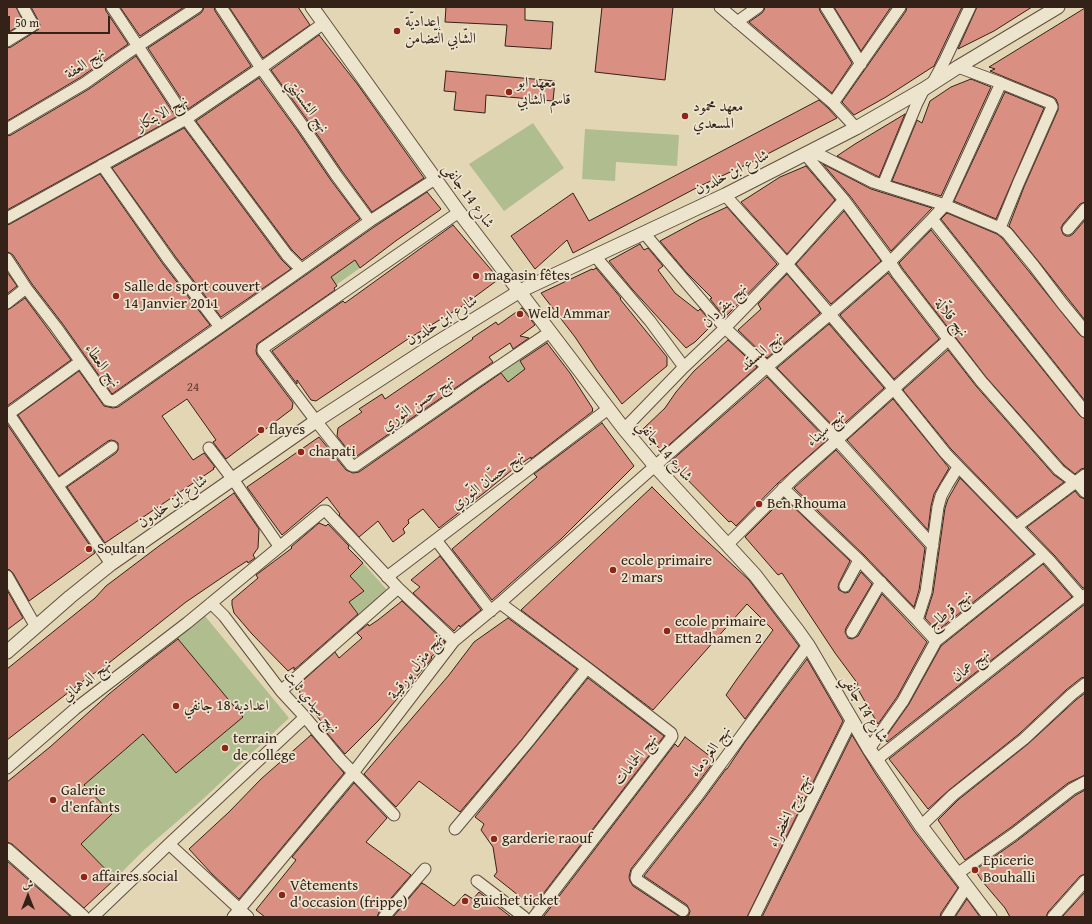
<!DOCTYPE html>
<html>
<head>
<meta charset="utf-8">
<style>
  body { margin:0 }
  #map { position:relative; width:1092px; height:924px; overflow:hidden; background:#e3d6b4; font-family:"Gentium Book Plus",Amiri,serif }
  canvas { display:block }
  .frame { position:absolute; inset:0; border:8px solid #342219; pointer-events:none }
  .north { position:absolute; left:8px; top:876px; width:40px; height:40px; -webkit-text-stroke:3px #ede4ce; paint-order:stroke; rotate:0deg; font-size:11px; font-weight:700; line-height:16px; text-align:center; color:#342219 }
  .north::after { content:''; display:block; margin:auto; width:14px; height:18px; background:#342219; clip-path:polygon(50% 0,100% 100%,50% 72%,0 100%) }
  .scale { position:absolute; left:8px; top:16px; width:102px; height:18px; box-sizing:border-box; border:2px solid #342219; border-top:0; padding-left:5px; font-size:12px; line-height:14px; white-space:nowrap; color:#342219; -webkit-text-stroke:3px #ede4ce; paint-order:stroke }
</style>
</head>
<body>
<div id="map">
<canvas width="1092" height="924"></canvas>
<div class="frame"></div>
<div class="north">ش</div>
<div class="scale">50 m</div>
</div>
<script>
const context = document.querySelector('canvas').getContext('2d');
context.lineJoin = 'round';
function paint(path, color) {
  context.fillStyle = color;
  context.fill(path, 'evenodd');
}
function toPath(rows) {
  const path = new Path2D();
  for (const r of rows) {
    path.moveTo(r[0], r[1]);
    for (let i = 2; i < r.length; i += 2) path.lineTo(r[i], r[i + 1]);
  }
  return path;
}
function trace(path, color, width, dash) {
  context.strokeStyle = color;
  context.lineWidth = width;
  context.lineCap = dash ? 'butt' : 'round';
  context.setLineDash(dash || []);
  context.stroke(path);
}
function drawText(font, color, halo, rows, align = 'center') {
  context.font = font + ' "Gentium Book Plus",Amiri,serif';
  context.lineWidth = 3.5;
  context.setLineDash([]);
  context.textBaseline = 'middle';
  context.strokeStyle = halo;
  context.fillStyle = color;
  for (const [text, x, y, turn = 0] of rows) {
    context.save();
    context.translate(x, y);
    context.rotate((+turn || 0) * Math.PI / 180);
    context.textAlign = isNaN(turn) ? turn : align;
    if (halo) context.strokeText(text, 0, 0);
    context.fillText(text, 0, 0);
    context.restore();
  }
}
const green = toPath([
  [533,123,564,168,504,211,469,164],
  [585,129,679,135,677,166,616,162,615,181,582,179],
  [344,243,360,268,336,285,331,277,345,267,334,250],
  [518,358,525,369,528,410,500,371],
  [363,563,388,591,359,614,349,602,364,591,350,576],
  [205,616,289,718,201,801,144,850,115,879,81,844,112,814,84,785,143,734,176,773,242,717,177,638]
]);
const building = toPath([
  [7,7,16,7,24,23,7,33,7,7],
  [31,7,105,7,106,11,128,44,81,77,7,121,7,48,11,47,39,29,40,25,39,22,31,7],
  [120,7,184,7,140,36,120,7],
  [204,7,214,7,215,11,251,66,188,109,148,48,201,13,203,10,204,7],
  [229,7,298,7,310,25,263,58,229,7],
  [446,7,525,7,525,20,553,22,551,49,505,46,507,25,445,22,446,7],
  [602,7,673,7,665,80,595,72,602,7],
  [765,7,819,7,820,11,852,63,832,93,749,22,762,13,764,10,765,7],
  [834,7,891,7,861,51,834,7],
  [907,7,962,7,934,66,886,97,854,115,842,102,906,11,907,7],
  [977,7,1032,7,994,31,958,49,977,7],
  [1085,8,1085,202,1080,204,1063,224,1061,228,1063,234,1066,236,1070,236,1073,234,1085,220,1085,320,1039,262,1012,229,1009,226,1024,187,1058,110,1058,104,1056,99,1053,97,990,71,995,69,989,67,1085,8],
  [319,35,358,85,424,178,372,212,342,171,308,121,271,70,319,35],
  [136,56,176,117,7,210,7,136,11,135,89,89,136,56],
  [446,71,555,81,553,101,486,95,485,113,454,110,456,92,444,91,446,71],
  [259,78,296,129,330,179,360,219,302,260,292,250,196,121,259,78],
  [971,79,991,87,941,196,892,181,917,120,922,123,930,101,951,87,971,79],
  [1005,92,1044,108,996,219,954,201,1005,92],
  [819,100,828,108,837,118,752,162,700,186,573,253,567,240,535,269,511,236,573,193,589,221,819,100],
  [905,114,879,177,837,156,855,144,905,114],
  [184,128,281,259,291,269,221,317,175,256,112,168,184,128],
  [823,164,871,189,932,208,891,251,850,196,823,164],
  [806,166,835,200,787,254,741,202,780,177,806,166],
  [100,174,163,264,210,325,112,394,62,323,32,284,13,255,10,253,7,252,7,225,10,224,100,174],
  [427,192,441,209,440,210,397,240,360,268,355,260,331,277,337,286,334,288,335,290,257,344,256,351,257,355,293,403,292,409,226,459,213,442,216,440,187,399,162,416,193,460,204,453,215,467,213,468,214,469,105,543,67,487,116,453,118,450,118,443,115,441,111,440,108,441,59,476,18,415,79,371,104,406,113,408,118,407,374,227,427,192],
  [727,207,777,264,727,315,724,312,722,314,710,299,712,298,687,273,660,241,699,220,727,207],
  [844,211,881,261,831,304,796,264,844,211],
  [947,213,997,234,1002,238,1080,335,1085,338,1085,401,941,219,947,213],
  [453,225,499,279,461,307,408,339,316,401,311,400,297,380,297,384,272,351,343,301,345,303,453,225],
  [931,230,1080,416,1085,419,1085,468,1081,469,1075,474,1064,465,986,377,903,269,899,263,931,230],
  [640,244,644,250,648,248,663,266,658,270,675,293,698,311,700,309,713,324,695,342,686,348,632,289,609,261,640,244],
  [596,268,621,298,620,299,667,357,667,366,651,379,622,404,597,370,575,337,541,293,592,269,593,270,596,268],
  [7,272,17,286,7,294,7,272],
  [888,273,939,339,894,379,840,315,888,273],
  [787,274,820,313,767,358,738,330,761,309,758,304,787,274],
  [25,298,71,360,7,406,7,310,11,308,25,298],
  [522,308,535,325,520,336,529,338,513,349,510,343,489,357,493,362,354,458,337,436,338,428,362,412,359,409,382,394,385,399,473,339,472,338,496,322,498,325,522,308],
  [829,324,884,388,837,430,777,368,829,324],
  [728,340,757,367,662,451,650,439,643,429,665,408,676,392,694,371,728,340],
  [547,343,570,373,593,409,592,410,593,411,531,459,531,457,512,470,484,493,439,528,423,509,408,520,409,523,403,529,405,533,393,542,378,521,359,537,339,515,340,514,327,497,282,535,247,487,319,437,346,470,353,473,359,472,501,373,508,382,525,369,520,361,547,343],
  [948,350,976,386,1054,475,1064,482,1017,517,951,449,903,390,948,350],
  [767,377,827,440,778,483,736,526,731,521,729,522,673,465,674,464,671,461,767,377],
  [893,399,941,458,949,468,934,494,931,506,928,530,847,440,893,399],
  [602,423,634,466,561,539,492,600,452,549,537,477,534,474,602,423],
  [7,424,95,553,29,601,13,573,10,570,7,569,7,424],
  [836,450,925,548,919,590,914,607,864,555,794,488,836,450],
  [960,478,1034,554,937,631,925,618,933,593,945,508,948,499,960,478],
  [652,487,696,531,749,580,799,646,745,719,726,695,737,679,773,630,747,604,653,710,521,610,652,487],
  [1075,491,1080,497,1085,499,1085,588,1083,588,1055,556,1027,527,1075,491],
  [234,493,259,529,258,548,253,555,255,558,248,563,247,561,230,572,186,602,105,666,87,678,7,740,7,669,95,598,106,586,159,546,234,493],
  [784,498,850,561,839,583,838,587,839,590,845,593,849,592,861,572,872,584,846,628,845,632,848,638,852,639,858,636,882,594,927,642,897,697,878,724,856,686,858,684,835,653,782,573,778,575,745,537,784,498],
  [319,523,326,526,328,524,349,546,348,548,363,563,350,576,364,591,349,602,358,614,294,670,294,667,288,671,252,634,234,613,232,605,232,600,258,578,256,575,292,548,291,547,319,523],
  [440,556,481,610,460,627,459,625,454,631,413,593,420,587,411,580,440,556],
  [1043,564,1072,597,887,742,885,738,909,704,941,646,1043,564],
  [7,590,23,618,7,630,7,590],
  [402,601,445,642,438,651,431,657,432,658,429,662,378,721,345,754,321,726,323,724,300,693,298,685,335,652,339,658,362,638,357,633,368,624,369,626,378,620,402,601],
  [1085,604,1085,677,1081,678,1066,690,1019,734,949,790,928,809,889,759,1085,604],
  [508,618,577,669,522,739,460,812,419,781,396,807,364,774,449,675,474,642,508,618],
  [178,639,243,717,176,773,143,734,84,785,112,814,81,844,115,879,84,908,12,844,7,842,7,782,50,747,109,694,148,662,178,639],
  [807,659,843,721,747,917,686,917,689,915,690,911,687,905,644,876,704,799,726,769,727,769,745,742,807,659],
  [588,678,664,736,533,907,494,876,497,872,493,847,481,830,484,824,475,817,532,747,588,678],
  [1085,693,1085,775,1068,783,1010,828,965,860,938,820,958,800,1028,744,1076,700,1085,693],
  [311,735,344,773,239,899,212,874,189,849,229,812,261,779,311,735],
  [852,735,875,773,914,831,958,888,941,913,940,917,762,917,852,735],
  [685,737,715,760,692,791,631,869,629,877,630,881,633,886,680,917,545,917,544,916,675,744,678,747,685,737],
  [354,783,387,818,366,842,411,875,379,912,377,917,265,917,256,910,296,860,292,857,354,783],
  [1085,790,1085,874,1080,876,1048,912,1046,917,1010,917,1005,908,982,881,975,870,1018,840,1076,795,1085,790],
  [7,861,71,917,7,917,7,861],
  [422,883,423,884,424,884,454,906,465,894,473,899,479,892,511,917,393,917,422,883],
  [1085,892,1085,917,1062,917,1085,892],
  [967,899,980,917,955,917,967,899]
]);
const minor = toPath([
  [112,7,186,119,287,255,301,269],
  [221,7,261,68,302,125,336,175,370,221],
  [720,7,833,103,856,128],
  [826,7,861,64],
  [737,22,758,7],
  [7,41,33,25,23,7],
  [958,67,1001,83,1050,103,1052,107,1018,184,1000,228],
  [932,84,945,60,970,7],
  [833,103,900,7],
  [7,129,85,83,126,54,197,7],
  [813,150,818,154,873,182,945,205,1000,228,1007,233,1034,266,1062,303,1085,331],
  [805,154,844,200,890,262,897,273,981,381,1059,470,1080,486,1085,492],
  [102,165,169,260,220,327],
  [883,185,917,103,924,89],
  [725,195,787,264,893,388,946,454,1050,561,1082,598],
  [459,212,263,348,263,351,316,421,351,465,353,466,355,466,476,382,550,332],
  [7,218,186,119,261,68,324,23],
  [932,219,1085,412],
  [1068,229,1085,209],
  [644,233,725,328,767,367,837,440,933,546],
  [595,256,650,321,684,367],
  [7,259,26,288,56,327,108,400,114,401,220,327,370,221,435,179],
  [7,303,26,288],
  [9,414,111,564],
  [7,415,80,362],
  [624,429,684,367,725,328,787,264,844,200],
  [209,448,237,485,279,546],
  [58,485,112,447],
  [783,488,859,560,917,620,936,641],
  [1017,526,1085,475],
  [436,540,491,611],
  [727,545,795,477,837,440,949,339],
  [7,576,36,627],
  [387,577,608,409],
  [845,586,859,560],
  [211,603,224,616,281,691,305,717,340,759,394,815],
  [500,603,587,668,671,733,672,736,671,738,534,917],
  [917,620,926,592,938,507,941,496,947,485,958,467],
  [852,632,881,582],
  [281,691,398,588],
  [869,749,903,701,936,641,1044,555],
  [876,760,1085,595],
  [7,768,75,709,187,623,323,511,326,511,398,588,454,641],
  [921,826,953,795,1024,739,1071,695,1085,684],
  [455,829,527,743,587,668],
  [169,844,248,917],
  [957,874,1014,834,1072,789,1085,782],
  [477,881,524,917],
  [683,911,637,880,636,878,637,873,698,795,808,645],
  [93,917,169,844,305,717],
  [233,917,353,773,454,641,500,603,767,367,829,315,890,262,932,219,945,205,1001,83],
  [384,917,425,869],
  [754,917,852,719],
  [947,917,967,886],
  [1053,917,1085,881]
]);
const tertiary = toPath([
  [312,7,459,212,624,429,655,466,755,575,798,631,808,645,869,749,921,826,990,917],
  [7,652,70,597,111,564,316,421,433,345,520,291,725,195,856,128,924,89,958,67,1058,7],
  [7,850,83,917]
]);
const markers = [
  [397,31,4,"#8f2418"],
  [509,92,4,"#8f2418"],
  [685,116,4,"#8f2418"],
  [476,276,4,"#8f2418"],
  [116,296,4,"#8f2418"],
  [520,314,4,"#8f2418"],
  [261,430,4,"#8f2418"],
  [301,452,4,"#8f2418"],
  [759,504,4,"#8f2418"],
  [89,549,4,"#8f2418"],
  [613,570,4,"#8f2418"],
  [667,631,4,"#8f2418"],
  [176,706,4,"#8f2418"],
  [225,748,4,"#8f2418"],
  [53,800,4,"#8f2418"],
  [494,839,4,"#8f2418"],
  [975,870,4,"#8f2418"],
  [84,877,4,"#8f2418"],
  [282,895,4,"#8f2418"],
  [465,901,4,"#8f2418"]
];
const numberNames = [
  ["24",193,388]
];
const poiNames = [
  ["إعداديّة",405,22],
  ["الشّابي التّضامن",405,39],
  ["معهد ابو",517,83],
  ["قاسم الشابي",517,100],
  ["معهد محمود",693,107],
  ["المسعدي",693,124],
  ["magasin fêtes",484,276],
  ["Salle de sport couvert",124,287],
  ["14 Janvier 2011",124,304],
  ["Weld Ammar",528,314],
  ["flayes",269,430],
  ["chapati",309,452],
  ["Ben Rhouma",767,504],
  ["Soultan",97,549],
  ["ecole primaire",621,561],
  ["2 mars",621,578],
  ["ecole primaire",675,622],
  ["Ettadhamen 2",675,639],
  ["اعدادية 18 جانفي",184,706],
  ["terrain",233,739],
  ["de college",233,756],
  ["Galerie",61,791],
  ["d'enfants",61,808],
  ["garderie raouf",502,839],
  ["Epicerie",983,861],
  ["Bouhalli",983,878],
  ["affaires social",92,877],
  ["Vêtements",290,886],
  ["d'occasion (frippe)",290,903],
  ["guichet ticket",473,901]
];
const streetNames = [
  ["نهج العفة",85,64,-34],
  ["نهج الشستيتي",307,106,55],
  ["نهج الابتكار",162,114,-30],
  ["شارع ابن خلدون",732,173,-27],
  ["شارع 14 جانفي",468,196,54],
  ["نهج بنقردان",725,306,-45],
  ["نهج قلاّلة",951,318,52],
  ["شارع ابن خلدون",442,321,-32],
  ["نهج المسقد",762,352,-41],
  ["نهج العطاء",102,366,54],
  ["نهج حسن النّوري",418,404,-35],
  ["نهج سيناء",826,429,-42],
  ["شارع 14 جانفي",664,451,49],
  ["نهج حسّان النّوري",488,481,-37],
  ["شارع ابن خلدون",173,502,-35],
  ["نهج قرطاج",950,611,-40],
  ["نهج عمان",971,666,-38],
  ["نهج منزل بورقيبة",416,667,-52],
  ["نهج الدهماني",87,681,-38],
  ["نهج سيدي ثابت",311,702,50],
  ["شارع 14 جانفي",864,709,59],
  ["نهج الغردماء",711,752,-54],
  ["نهج الحمامات",636,760,-52],
  ["نهج برج الخضراء",790,811,-64]
];
paint(green, '#b0be8f');
paint(building, '#d98f81');
trace(building, '#342219', 1);
trace(minor, '#604f40', 13);
trace(tertiary, '#604f40', 15);
trace(minor, '#ede4ce', 11);
trace(tertiary, '#ede4ce', 13);
for (const [x, y, r, color] of markers) {
  const dot = new Path2D();
  dot.arc(x, y, r, 0, 2 * Math.PI);
  context.fillStyle = color;
  context.fill(dot);
  trace(dot, '#ede4ce', 1.5);
}
drawText('13px', '#5d3d33', null, numberNames);
drawText('15px', '#342219', '#ede4ce', poiNames, 'left');
drawText('15px', '#342219', '#ede4ce', streetNames);
</script>
</body>
</html>
